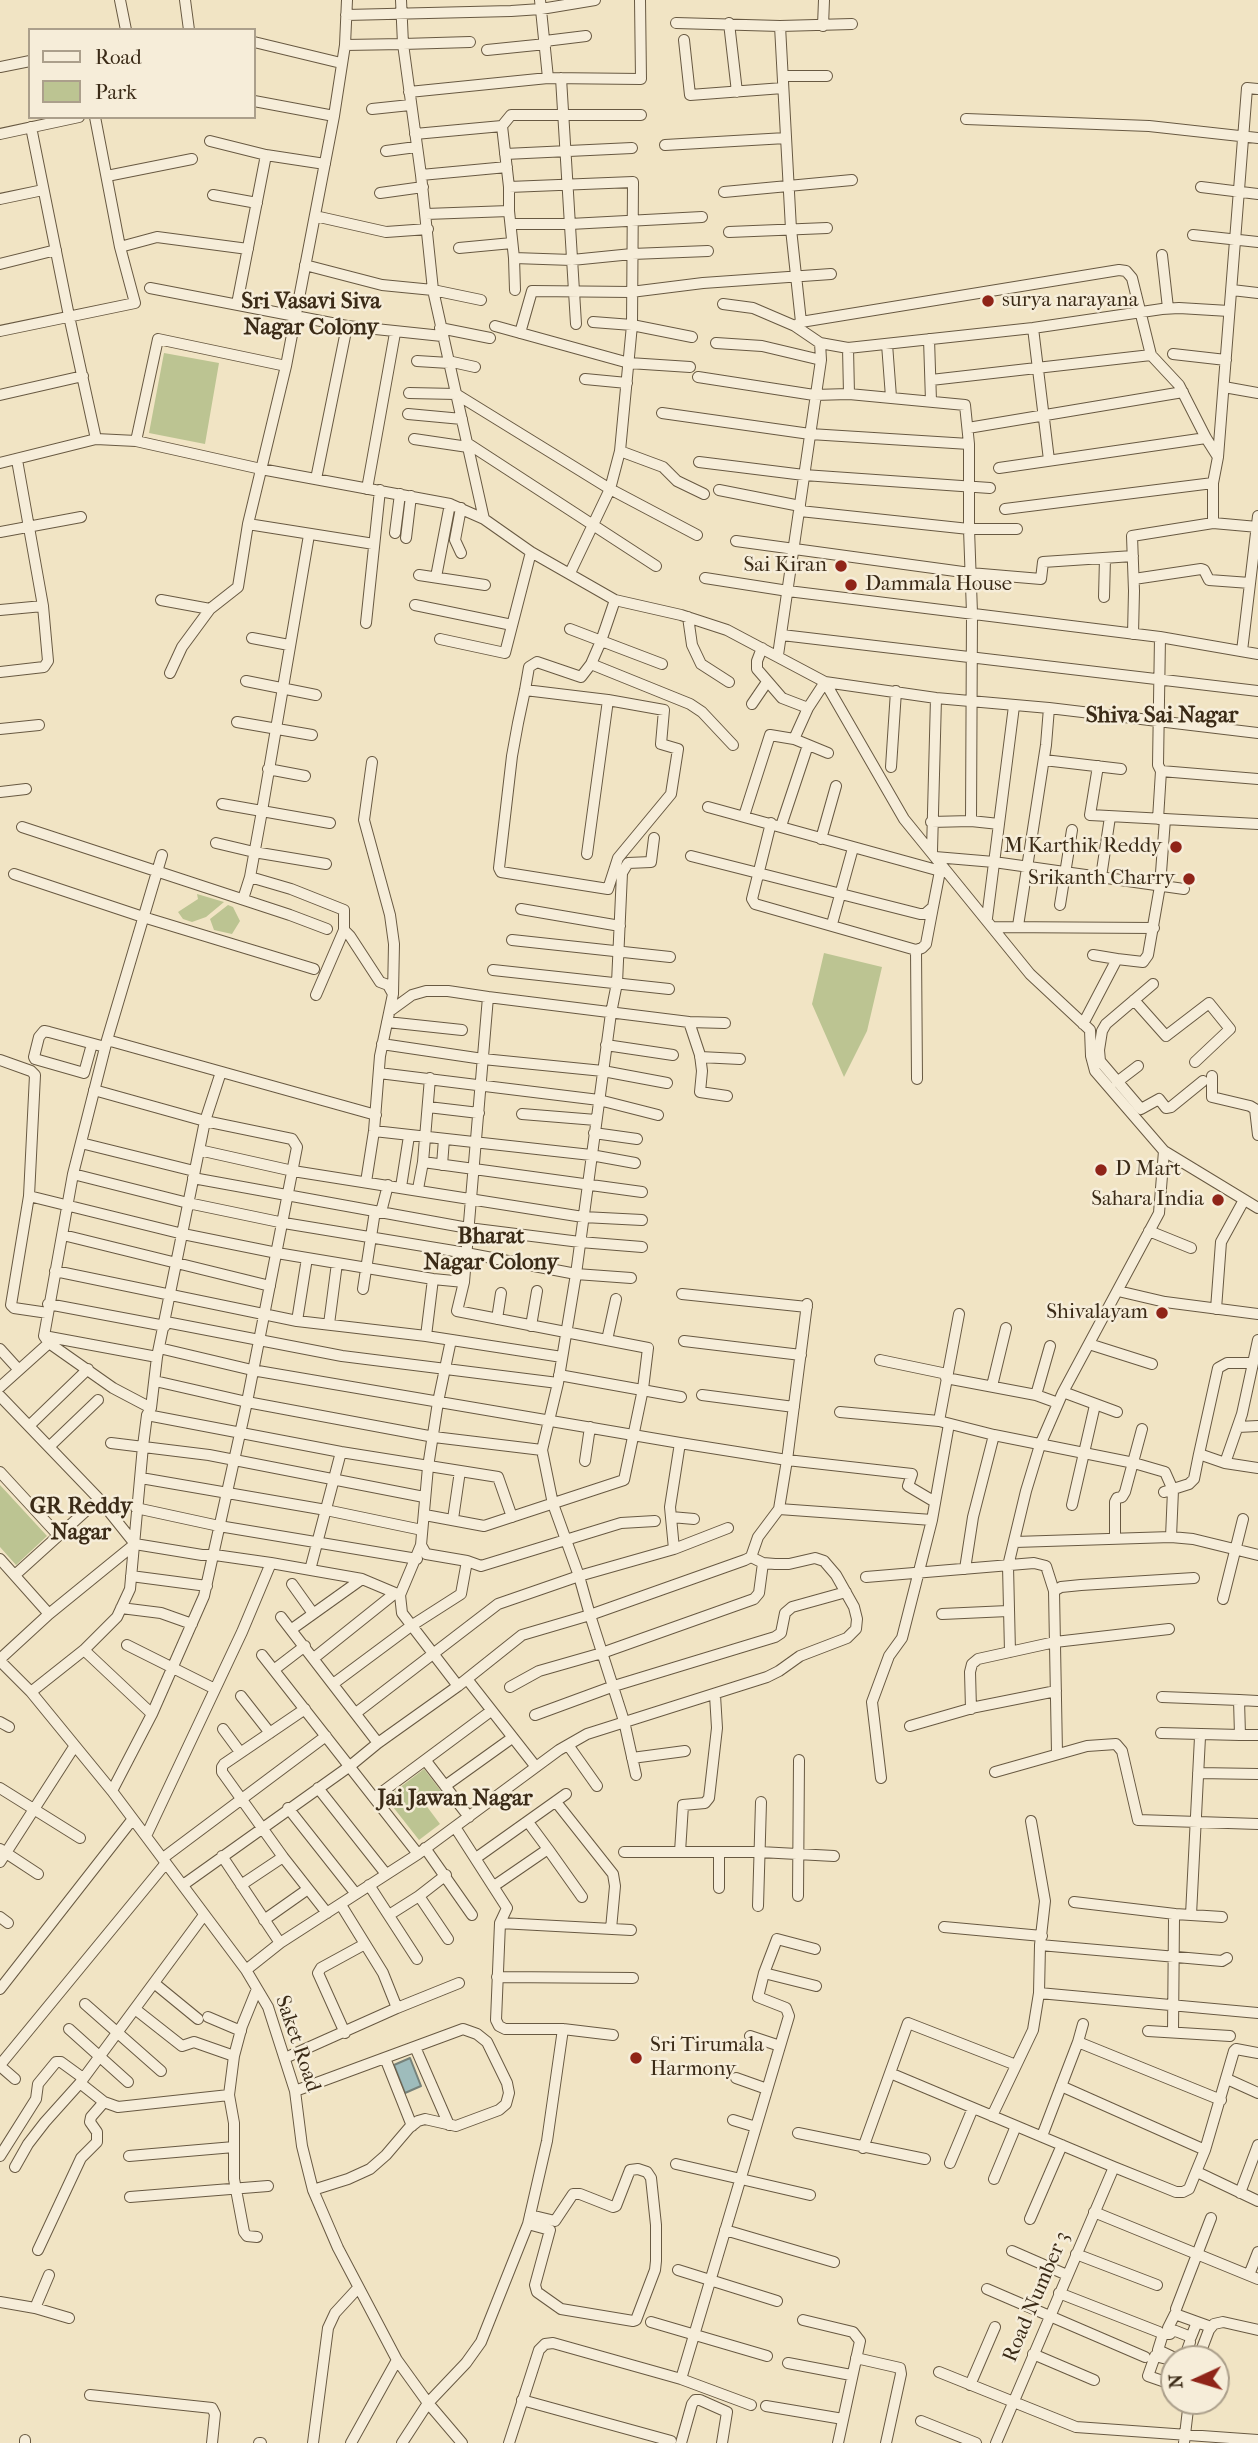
<!DOCTYPE html>
<html>
<head>
<meta charset="utf-8">
<style>
  body { margin:0 }
  #map { position:relative; width:1258px; height:2443px; overflow:hidden; background:#f1e4c4; font-family:"IM FELL French Canon",serif }
  canvas { display:block }
  .legend { position:absolute; left:28px; top:28px; width:228px; height:91px; box-sizing:border-box; background:#f6edd9; border:2px solid #ab9f8b; margin:0; padding:9px 12px; list-style:none; font-size:21px; color:#3b2b17 }
  .legend li { display:flex; align-items:center; gap:14px; height:35px }
  .legend b { width:35px; border:2px solid #ab9f8b }
  .north { position:absolute; left:1160px; top:2345px; width:70px; height:70px; box-sizing:border-box; background:#f6edd9; border:2px solid #ab9f8b; border-radius:50%; rotate:266deg; font-size:19px; font-weight:700; line-height:28px; text-align:center; color:#3b2b17 }
  .north::after { content:''; display:block; margin:auto; width:24px; height:32px; background:#8f2418; clip-path:polygon(50% 0,100% 100%,50% 72%,0 100%) }
</style>
</head>
<body>
<div id="map">
<canvas width="1258" height="2443"></canvas>
<ul class="legend">
<li><b style="height:9px;background:#f6edd9"></b>Road</li>
<li><b style="height:19px;background:#bcc492"></b>Park</li>
</ul>
<div class="north">N</div>
</div>
<script>
const context = document.querySelector('canvas').getContext('2d');
context.lineJoin = 'round';
function paint(path, color) {
  context.fillStyle = color;
  context.fill(path, 'evenodd');
}
function toPath(rows) {
  const path = new Path2D();
  for (const r of rows) {
    path.moveTo(r[0], r[1]);
    for (let i = 2; i < r.length; i += 2) path.lineTo(r[i], r[i + 1]);
  }
  return path;
}
function trace(path, color, width, dash) {
  context.strokeStyle = color;
  context.lineWidth = width;
  context.lineCap = dash ? 'butt' : 'round';
  context.setLineDash(dash || []);
  context.stroke(path);
}
function drawText(font, color, halo, rows, align = 'center') {
  context.font = font + ' "IM FELL French Canon",serif';
  context.lineWidth = 5;
  context.setLineDash([]);
  context.textBaseline = 'middle';
  context.strokeStyle = halo;
  context.fillStyle = color;
  for (const [text, x, y, turn = 0] of rows) {
    context.save();
    context.translate(x, y);
    context.rotate((+turn || 0) * Math.PI / 180);
    context.textAlign = isNaN(turn) ? turn : align;
    if (halo) context.strokeText(text, 0, 0);
    context.fillText(text, 0, 0);
    context.restore();
  }
}
const green = toPath([
  [164,353,219,363,205,444,149,433],
  [197,894,224,902,206,917,192,922,183,919,178,912,198,899],
  [228,905,233,907,240,921,232,934,214,930,210,919],
  [824,953,882,967,867,1031,844,1077,812,1004],
  [0,1485,47,1536,16,1565,0,1547],
  [424,1769,441,1791,425,1804,440,1824,419,1840,386,1798]
]);
const water = toPath([
  [410,2058,421,2086,405,2093,394,2065,410,2058]
]);
const minor = toPath([
  [120,0,126,30],
  [185,0,189,30],
  [401,0,403,44,470,42],
  [540,0,548,78],
  [346,15,511,11,541,9,595,0],
  [676,23,780,26,852,24],
  [729,23,737,92],
  [780,26,791,229,801,322],
  [823,26,824,0],
  [684,40,690,95,783,88],
  [545,41,586,36],
  [254,42,341,63],
  [345,45,403,44,421,175,433,290,484,519],
  [487,50,546,44],
  [0,67,30,61],
  [783,76,827,76],
  [561,78,576,324],
  [409,92,548,78,641,79,640,0],
  [254,101,334,116],
  [372,109,410,105],
  [966,119,1149,126,1258,138],
  [502,126,509,187,509,211],
  [31,127,69,316,96,439],
  [0,134,79,117],
  [415,134,502,126,511,115,641,115],
  [210,141,266,155,325,164],
  [665,145,786,138],
  [386,151,416,147],
  [505,154,632,148],
  [421,175,507,167],
  [107,176,192,159],
  [509,187,633,182,632,325,620,451,610,489,570,573],
  [1201,187,1258,194],
  [724,192,852,180],
  [380,193,423,187],
  [213,195,257,203],
  [0,199,43,190],
  [426,214,509,211,514,258,572,260,632,254,708,251],
  [315,216,386,232,428,229],
  [511,224,570,224,702,217],
  [729,232,827,228],
  [1193,235,1258,242],
  [120,247,157,237,248,249],
  [459,248,512,243],
  [1162,255,1168,308],
  [514,258,515,290],
  [0,264,56,250],
  [305,265,382,285,433,290,481,300],
  [150,288,347,326,442,336],
  [1232,290,1258,293],
  [237,304,266,155],
  [723,304,753,308,795,326,820,343,848,348,1033,328,1162,309,1179,308,1229,311],
  [593,322,632,325,692,337],
  [495,326,629,363,690,367],
  [795,326,801,322,1119,270,1126,271,1132,278,1151,355,1179,385,1206,438,1218,457],
  [440,328,490,338],
  [1033,328,1049,460],
  [0,331,135,303,120,247,95,117],
  [520,333,532,291,631,292,703,283,831,274],
  [929,339,931,401],
  [716,343,762,346,821,360],
  [887,344,891,397],
  [848,348,849,394],
  [1173,354,1226,360],
  [417,361,449,363],
  [448,361,475,367],
  [698,377,814,395,849,394,965,405,969,444,969,529,972,613,971,821],
  [585,379,627,383],
  [931,380,1151,355],
  [1224,387,1258,393],
  [409,393,456,394,610,489,697,535],
  [0,395,83,376],
  [662,413,810,434,969,444],
  [408,414,462,419],
  [968,428,1183,392],
  [414,439,468,447],
  [136,441,158,339,286,366],
  [467,443,656,566],
  [620,451,663,467,677,481,704,494],
  [699,462,804,475,990,488],
  [0,463,96,439,136,441,261,469,450,504,484,519,531,552,615,600,681,615,727,630,825,682,904,819,1030,974,1090,1030,1091,1056,1095,1071,1164,1151,1258,1208],
  [999,468,1206,438],
  [316,479,347,326],
  [367,489,395,333],
  [719,490,800,506],
  [461,508,455,540,461,553],
  [1005,509,1213,483],
  [800,511,969,529,1017,529],
  [1213,523,1213,483,1218,457,1247,88,1258,89],
  [248,524,374,544],
  [0,532,81,517],
  [395,533,400,494],
  [406,538,411,496],
  [736,541,970,573,1041,579,1043,562,1133,556],
  [419,575,485,585],
  [436,577,450,504],
  [705,578,788,591,1160,637,1258,654],
  [1134,579,1201,569,1204,570,1209,580,1250,583],
  [1104,597,1105,558],
  [161,600,210,609],
  [415,605,512,625],
  [0,610,43,606],
  [688,617,692,645,701,664,729,682],
  [366,623,380,490],
  [570,629,662,664],
  [1133,634,1134,591,1132,536,1213,523,1258,527],
  [782,635,1258,691],
  [252,638,289,645],
  [440,639,505,653,531,552],
  [762,648,757,661,757,669,782,698,808,708],
  [1242,651,1258,516],
  [778,655,821,360,820,343],
  [591,664,690,704,702,712,733,745],
  [0,672,44,667,48,661,43,606,17,460],
  [170,673,182,647,210,609,238,587,248,524,286,366,334,116,345,45,347,0],
  [246,681,316,695],
  [525,690,608,700,664,710,661,744,678,749,671,794,618,858,608,889,501,872,499,868,512,756,518,723,525,690,529,667,537,662,581,677,591,664,601,641,615,600],
  [752,704,767,682],
  [237,722,312,735],
  [0,729,39,725],
  [828,753,794,739,808,708,825,682,936,698,1049,708,1258,733],
  [1044,760,1121,769],
  [1098,766,1090,815,1258,824],
  [891,767,896,691],
  [268,769,305,776],
  [1161,771,1258,779],
  [0,792,26,789],
  [222,804,330,823],
  [708,807,944,872],
  [744,816,770,735,794,739],
  [1158,819,1161,771,1158,765,1160,637],
  [931,822,971,821,999,824],
  [771,823,752,899,755,904,916,950,922,948,926,944,933,907],
  [781,826,808,745],
  [22,827,290,915,327,929],
  [821,839,836,786],
  [216,843,254,852,326,864],
  [932,851,936,698],
  [587,854,608,700],
  [691,856,920,914,925,914,933,907,940,871],
  [935,857,994,862,1184,889],
  [14,874,143,917,314,969],
  [250,877,291,889,344,910,344,930,316,995],
  [1101,877,1110,817],
  [243,899,250,877,262,811,309,535],
  [1060,905,1072,830],
  [521,909,620,926],
  [987,918,1014,706],
  [832,924,853,848],
  [1018,926,1046,745,1049,708],
  [994,927,1154,928],
  [344,930,350,936,380,982,388,985,393,994],
  [512,940,670,957],
  [916,950,917,1079],
  [1117,959,1143,962,1148,955,1160,886,1165,819],
  [493,970,669,989],
  [1153,984,1106,1024,1102,1031,1099,1050,1100,1061,1141,1109,1159,1099,1166,1108,1171,1107,1203,1081],
  [1134,1000,1166,1036,1209,1003,1230,1029,1195,1062],
  [390,1011,412,995,426,991,448,991,488,997],
  [387,1022,462,1030],
  [689,1022,725,1023],
  [1083,1024,1117,959,1093,955],
  [107,1040,376,1115],
  [92,1044,84,1073,35,1059,34,1057,39,1037,44,1031,49,1032,105,1047],
  [382,1044,483,1059,603,1071,667,1083],
  [606,1045,673,1055],
  [700,1057,740,1059],
  [0,1060,31,1071,35,1075,29,1196,11,1305,14,1308,48,1313],
  [379,1073,599,1100,658,1115],
  [1212,1076,1212,1097,1250,1106,1255,1109,1258,1135],
  [1117,1082,1138,1066],
  [94,1090,205,1121,292,1139,297,1147,247,1402,204,1596,152,1714,112,1791],
  [428,1107,479,1113],
  [522,1114,596,1120],
  [374,1131,591,1155,635,1163],
  [594,1133,637,1139],
  [81,1143,194,1171],
  [199,1150,293,1171,583,1217,642,1220],
  [423,1162,642,1192],
  [442,1165,444,1139],
  [73,1174,188,1203,284,1223,466,1253,576,1274,631,1278],
  [193,1178,468,1228,580,1242,642,1247],
  [366,1182,374,1131,380,1056,393,994,394,944,390,915,364,820,372,762],
  [401,1187,409,1136],
  [418,1189,423,1162,430,1078],
  [29,1196,183,1234,277,1253,433,1279,464,1282],
  [381,1212,388,1185],
  [1149,1231,1191,1248],
  [63,1235,270,1286],
  [55,1271,297,1321,426,1336,562,1357],
  [363,1289,375,1211],
  [1118,1291,1165,1302,1258,1314],
  [682,1294,807,1307],
  [48,1304,165,1326],
  [807,1304,787,1460,779,1509,932,1520],
  [1216,1309,1221,1242,1244,1200],
  [497,1319,501,1293],
  [297,1321,307,1258],
  [166,1322,342,1356,558,1383],
  [329,1324,337,1263],
  [531,1326,537,1291],
  [44,1336,157,1357],
  [426,1336,433,1279],
  [451,1340,438,1402,428,1467,421,1545,400,1595,402,1613,458,1686],
  [607,1340,616,1299],
  [684,1341,801,1355],
  [1089,1344,1152,1364],
  [159,1348,252,1370,680,1443,787,1460,912,1474,908,1486,935,1502],
  [0,1349,19,1370],
  [880,1360,947,1374],
  [559,1375,681,1397],
  [946,1378,1036,1395,1058,1403],
  [155,1381,247,1402,434,1437,542,1450],
  [992,1386,1006,1328],
  [0,1387,49,1343],
  [1063,1392,1117,1412],
  [702,1395,794,1407],
  [1036,1395,1050,1346],
  [0,1396,99,1499,135,1544,202,1555,215,1555,271,1563,362,1579,400,1595],
  [151,1408,113,1388,49,1343,44,1336,73,1174,107,1040,162,855],
  [840,1412,939,1421,994,1435,1134,1463,1165,1472,1173,1490,1171,1537],
  [147,1415,341,1452,498,1477,512,1517],
  [939,1421,959,1314],
  [30,1425,88,1369],
  [1238,1427,1258,1426],
  [111,1443,209,1455,424,1497],
  [50,1446,98,1400],
  [1199,1454,1218,1368,1227,1363,1253,1363],
  [585,1461,590,1427],
  [1225,1463,1242,1414,1258,1340],
  [0,1472,58,1535],
  [141,1478,326,1510,422,1530],
  [1164,1492,1189,1484,1194,1479,1199,1454,1225,1463,1258,1468],
  [1072,1505,1095,1405],
  [136,1508,219,1526,417,1559],
  [425,1515,484,1526,624,1480,643,1389,648,1348,457,1311,464,1282,488,997,689,1022,700,1055,702,1071,700,1092,727,1096],
  [671,1517,694,1519],
  [453,1519,460,1471],
  [1115,1538,1115,1502,1117,1498,1122,1497,1125,1492,1142,1429],
  [1015,1542,1171,1537,1193,1539,1258,1555],
  [421,1545,426,1554,467,1561,481,1566,621,1523,655,1521],
  [674,1549,670,1507,680,1443],
  [0,1559,49,1614,135,1544],
  [965,1569,973,1517,994,1435],
  [310,1570,341,1452],
  [15,1575,99,1499],
  [131,1576,207,1586],
  [866,1577,1034,1563,1046,1566,1054,1591,1057,1753],
  [292,1584,312,1612],
  [1054,1591,1061,1587,1081,1585,1194,1578],
  [1223,1599,1243,1519],
  [121,1608,161,1613,192,1624],
  [942,1614,1008,1611],
  [281,1617,378,1743],
  [292,1629,362,1579],
  [127,1645,215,1689],
  [84,1650,152,1714],
  [1010,1652,1008,1566,1026,1491,1040,1445,1063,1392,1159,1213,1164,1151],
  [262,1655,418,1854],
  [314,1658,394,1594],
  [0,1659,49,1614],
  [0,1661,31,1692,112,1791,246,1970,268,2007,295,2091,302,2146,313,2190,338,2248,397,2360,428,2403,462,2443],
  [275,1669,305,1646],
  [467,1679,536,1767],
  [333,1684,411,1626,461,1594,467,1561],
  [510,1687,539,1671,602,1653,754,1599,759,1593,763,1563],
  [31,1692,84,1650,117,1617,130,1589,143,1446,147,1415,151,1408,157,1357,205,1121,221,1072],
  [241,1696,270,1733],
  [1162,1697,1239,1700],
  [305,1709,224,1764,222,1767,222,1772,283,1857,327,1913],
  [971,1709,970,1672,972,1664,978,1659,1055,1642,1169,1629],
  [356,1713,498,1604,579,1576,674,1549,728,1528],
  [535,1715,614,1686,775,1637,781,1633,785,1613,792,1607,846,1592],
  [0,1722,9,1727],
  [910,1726,976,1707,1056,1691],
  [223,1729,240,1752],
  [1161,1733,1201,1734],
  [1240,1735,1258,1735],
  [568,1745,597,1786],
  [632,1758,685,1751],
  [426,1761,469,1817],
  [995,1772,1087,1746,1116,1744,1122,1751,1138,1820,1258,1824],
  [1198,1773,1258,1774],
  [636,1775,624,1721,590,1615,579,1576,553,1504,542,1450,558,1383,576,1274,611,1013,617,983,622,873,628,863,651,862,654,838],
  [881,1778,872,1702,889,1656,902,1638,932,1520,949,1424],
  [445,1786,512,1738],
  [0,1788,80,1838],
  [318,1788,386,1874],
  [374,1798,491,1711],
  [556,1802,613,1874,615,1886,611,1929],
  [288,1808,356,1894],
  [528,1822,548,1849],
  [455,1827,507,1908,500,1923,496,2020,499,2026,505,2029,563,2029,613,2035],
  [146,1836,242,1632,271,1563],
  [425,1848,472,1915],
  [0,1849,38,1874],
  [624,1852,760,1852,834,1856],
  [680,1852,683,1805,705,1803,709,1798,717,1728,715,1695],
  [222,1856,280,1943],
  [163,1858,326,1736],
  [476,1858,566,1794],
  [0,1862,74,1747],
  [446,1875,419,1896,448,1939],
  [183,1885,350,1766,378,1743,458,1686,522,1635,590,1615,745,1560,751,1557,758,1537,779,1509],
  [241,1885,283,1857],
  [369,1885,417,1959],
  [494,1886,548,1849,582,1897],
  [719,1888,719,1852],
  [798,1896,799,1760],
  [1074,1902,1175,1914],
  [341,1905,383,1973,397,2008],
  [758,1906,761,1802],
  [389,1915,419,1896],
  [1191,1915,1222,1917],
  [0,1917,8,1923],
  [264,1920,308,1889],
  [500,1923,631,1930],
  [944,1927,1042,1936],
  [1040,1945,1222,1961,1227,1958],
  [246,1970,280,1943,418,1854,559,1750,587,1734,767,1677,779,1671,800,1656,847,1638,856,1629,857,1619,854,1607,836,1575,824,1561,815,1558,789,1564,775,1564,763,1563,751,1557],
  [764,1973,816,1986],
  [497,1977,633,1978],
  [154,1983,198,2019],
  [0,1989,132,1820],
  [1039,1993,1258,2013],
  [85,2004,161,2071],
  [135,2009,182,2046,194,2042,234,2056],
  [208,2017,241,2031],
  [1083,2024,1078,2042,1221,2100],
  [69,2029,128,2082],
  [1148,2031,1230,2036],
  [1173,2032,1174,1918,1175,1914,1191,1915,1200,1737,1201,1734,1240,1735,1239,1700,1258,1701],
  [345,2033,318,1973,321,1968,365,1944],
  [750,2036,780,2046],
  [415,2047,449,2125],
  [285,2058,397,2008,459,1983],
  [385,2058,412,2126],
  [0,2065,166,1863],
  [0,2066,15,2079],
  [890,2073,1114,2167,1176,2192,1183,2192,1189,2189,1205,2150,1234,2051,1236,2049,1258,2053],
  [736,2078,767,2089],
  [1227,2079,1258,2093],
  [80,2083,104,2102,118,2107,229,2095],
  [1061,2086,1205,2150],
  [295,2091,463,2029,477,2034,487,2042,507,2083,509,2093,506,2104,499,2110,456,2126,425,2119,418,2121,409,2128,386,2155,370,2169,348,2179,313,2190],
  [992,2116,1033,2030,1039,1993,1040,1945,1045,1901,1031,1821],
  [733,2120,756,2127],
  [798,2133,925,2159],
  [1042,2136,1078,2042],
  [863,2148,908,2023,1016,2065],
  [0,2156,36,2099,38,2084,56,2062,61,2062,83,2078],
  [129,2156,234,2147],
  [950,2163,973,2108],
  [676,2164,810,2195],
  [15,2167,28,2144,45,2122,80,2083,204,1915],
  [1197,2172,1258,2201],
  [994,2179,1016,2126],
  [1240,2193,1258,2145],
  [130,2197,268,2186],
  [1094,2212,1258,2279],
  [1030,2219,1062,2145],
  [528,2224,550,2230,535,2285,537,2292,561,2309,633,2321,636,2320,655,2270,656,2261,656,2225,651,2178,647,2172,638,2169,630,2170,616,2206,613,2207,580,2194,573,2194,555,2221,530,2215],
  [725,2230,834,2262],
  [257,2237,247,2236,244,2232,234,2179,234,2123,229,2095,234,2056,242,2026,257,1989],
  [38,2250,81,2158,97,2142,97,2132,90,2122,91,2117,104,2102],
  [1012,2251,1067,2275],
  [1076,2254,1157,2285],
  [678,2270,777,2301],
  [1249,2275,1258,2252],
  [987,2289,1145,2357],
  [1059,2293,1159,2332],
  [0,2302,35,2308,69,2318],
  [35,2308,49,2275],
  [1176,2309,1211,2218],
  [803,2320,853,2332,860,2341,838,2443],
  [651,2322,767,2356],
  [1197,2322,1191,2337,1168,2328,1175,2314,1197,2322,1211,2327],
  [1170,2334,1163,2334,1158,2350,1177,2359],
  [1033,2354,1094,2380],
  [856,2358,900,2368,901,2374,886,2443],
  [1167,2359,1155,2356,1148,2376,1174,2385],
  [1184,2359,1190,2342],
  [1198,2359,1209,2330,1214,2324,1223,2322,1258,2330],
  [788,2363,851,2375],
  [939,2372,1076,2427,1258,2440],
  [681,2379,789,2016,786,2008,758,1997,764,1973,777,1939,815,1949],
  [970,2385,995,2327],
  [90,2395,212,2408,215,2414,212,2443],
  [522,2400,671,2441],
  [766,2406,843,2419],
  [921,2421,976,2443],
  [25,2443,25,2440],
  [259,2443,261,2443],
  [313,2443,328,2328,335,2313,358,2288],
  [351,2443,397,2360],
  [402,2443,428,2403,466,2363,481,2342,528,2224,547,2141,563,2029],
  [509,2443,539,2350,545,2344,553,2343,681,2379,751,2405],
  [681,2443,692,2404,695,2400,700,2400,727,2412,722,2443],
  [996,2443,1114,2167],
  [1184,2443,1189,2401]
]);
const markers = [
  [988,301,7,"#8f2418"],
  [841,566,7,"#8f2418"],
  [851,585,7,"#8f2418"],
  [1176,847,7,"#8f2418"],
  [1189,879,7,"#8f2418"],
  [1101,1170,7,"#8f2418"],
  [1218,1200,7,"#8f2418"],
  [1162,1313,7,"#8f2418"],
  [636,2058,7,"#8f2418"]
];
const poiNames = [
  ["surya narayana",1002,301,"left"],
  ["Sai Kiran",827,566],
  ["Dammala House",865,585,"left"],
  ["M Karthik Reddy",1162,847],
  ["Srikanth Charry",1175,879],
  ["D Mart",1115,1170,"left"],
  ["Sahara India",1204,1200],
  ["Shivalayam",1148,1313],
  ["Sri Tirumala",650,2046,"left"],
  ["Harmony",650,2070,"left"]
];
const streetNames = [
  ["Saket Road",297,2044,71],
  ["Road Number 3",1037,2297,-67]
];
const neighbourhoodNames = [
  ["Sri Vasavi Siva",311,302],
  ["Nagar Colony",311,328],
  ["Shiva Sai Nagar",1162,716],
  ["Bharat",491,1237],
  ["Nagar Colony",491,1263],
  ["GR Reddy",81,1507],
  ["Nagar",81,1533],
  ["Jai Jawan Nagar",455,1799]
];
paint(green, '#bcc492');
paint(water, '#9ebcbc');
trace(water, '#76827a', 2);
trace(minor, '#685942', 12);
trace(minor, '#f6edd9', 10);
for (const [x, y, r, color] of markers) {
  const dot = new Path2D();
  dot.arc(x, y, r, 0, 2 * Math.PI);
  context.fillStyle = color;
  context.fill(dot);
  trace(dot, '#f6edd9', 2.5);
}
drawText('21px', '#3b2b17', '#f6edd9', poiNames, 'right');
drawText('21px', '#3b2b17', '#f6edd9', streetNames);
drawText('bold 23px', '#3b2b17', '#f6edd9', neighbourhoodNames);
</script>
</body>
</html>
